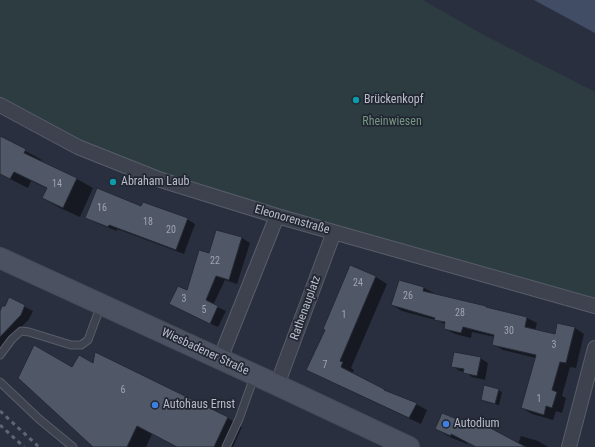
<!DOCTYPE html>
<html>
<head>
<meta charset="utf-8">
<style>
  body { margin:0 }
  canvas { display:block; background:#292f3e }
</style>
</head>
<body>
<canvas width="595" height="447"></canvas>
<script>
const context = document.querySelector('canvas').getContext('2d');
context.lineJoin = 'round';
function paint(path, color) {
  context.fillStyle = color;
  context.fill(path, 'evenodd');
}
function toPath(rows) {
  const path = new Path2D();
  for (const r of rows) {
    path.moveTo(r[0], r[1]);
    for (let i = 2; i < r.length; i += 2) path.lineTo(r[i], r[i + 1]);
  }
  return path;
}
function trace(path, color, width, dash) {
  context.strokeStyle = color;
  context.lineWidth = width;
  context.lineCap = dash ? 'butt' : 'round';
  context.setLineDash(dash || []);
  context.stroke(path);
}
function drawText(font, color, halo, rows, align = 'center') {
  context.font = font + ' "Roboto Condensed",sans-serif';
  context.lineWidth = 3.5;
  context.setLineDash([]);
  context.textBaseline = 'middle';
  context.strokeStyle = halo;
  context.fillStyle = color;
  for (const [text, x, y, turn = 0] of rows) {
    context.save();
    context.translate(x, y);
    context.rotate((+turn || 0) * Math.PI / 180);
    context.textAlign = isNaN(turn) ? turn : align;
    if (halo) context.strokeText(text, 0, 0);
    context.fillText(text, 0, 0);
    context.restore();
  }
}
const green = toPath([
  [0,0,423,0,480,33,595,92,595,306,161,180,0,105]
]);
const water = toPath([
  [534,0,595,0,595,33]
]);
const shadow = toPath([
  [0,137,42,160,41,162,77,179,93,188,80,217,60,208,43,198,48,189,31,181,28,188,0,174],
  [142,207,187,219,195,224,184,254,117,229,117,231,94,222,86,217],
  [242,238,250,243,237,284,225,280,213,305,226,311,218,327,179,309,210,254],
  [351,267,376,277,387,284,351,368,354,370,352,374,388,392,416,404,427,410,421,424,319,376,308,370,326,329],
  [399,281,424,288,434,293,433,294,485,306,489,308,527,318,537,323,535,331,555,336,575,328,584,334,576,368,570,367,562,396,566,398,562,413,556,411,553,420,532,414,522,408,536,358,503,350,493,344,495,337,472,332,471,338,455,334,445,329,446,325,439,321,402,311,392,305],
  [9,299,33,311,29,319,0,350,0,313,5,307],
  [96,353,228,418,242,427,233,447,177,447,152,434,146,447,95,447,72,368,94,364],
  [480,358,488,363,485,380,472,377,465,372,460,371,452,366],
  [498,390,502,392,499,405,486,402,482,400],
  [436,429,518,444,521,436,538,441,548,447,477,447,468,442,467,444,452,438]
]);
const building = toPath([
  [0,136,26,149,24,153,77,178,63,208,42,198,47,188,14,172,10,179,0,174,0,136],
  [97,188,141,206,143,202,188,218,176,250,109,225,108,227,85,218,97,188],
  [216,230,242,237,229,280,216,276,206,300,218,306,210,324,169,304,178,286,187,290,199,250,209,253,216,230],
  [350,265,376,276,340,361,343,362,341,367,384,389,384,390,417,403,409,418,306,370,325,330,323,329,350,265],
  [399,280,424,287,423,291,486,306,486,307,527,317,525,327,555,334,557,323,575,327,566,363,560,362,552,390,557,392,552,408,546,406,544,415,521,408,536,355,492,345,494,335,463,327,461,333,444,329,445,322,434,320,435,318,391,305,399,280],
  [9,297,25,305,21,315,0,337,0,311,2,306,5,306,9,297],
  [34,345,72,367,79,355,93,363,95,352,228,417,214,447,177,447,137,426,127,447,93,447,18,378,34,345],
  [454,352,481,357,477,376,463,373,464,369,451,367,454,352],
  [484,385,499,389,495,404,481,400,484,385],
  [442,413,479,428,481,423,526,447,476,447,451,434,451,436,435,429,442,413]
]);
const service = toPath([
  [0,355,12,339,21,331,29,332,71,345,81,345,88,340,101,305],
  [0,382,39,419,73,447],
  [226,447,239,419,254,377]
]);
const minor = toPath([
  [0,105,78,147,161,180,277,216,595,306],
  [220,359,277,216],
  [277,385,334,232],
  [569,447,595,348]
]);
const secondary = toPath([
  [0,258,277,385,409,447]
]);
const rail = toPath([
  [0,411,39,447],
  [0,425,24,447]
]);
const markers = [
  [356,100,4,"#0f9aa8"],
  [113,182,4,"#0f9aa8"],
  [155,405,4,"#3f7fe0"],
  [446,424,4,"#3f7fe0"]
];
const numberNames = [
  ["14",57,184],
  ["16",102,208],
  ["18",148,222],
  ["20",171,230],
  ["22",215,261],
  ["24",358,283],
  ["26",408,296],
  ["3",184,299],
  ["5",204,310],
  ["28",460,313],
  ["1",344,315],
  ["30",509,331],
  ["3",554,345],
  ["7",325,365],
  ["6",123,390],
  ["1",539,399]
];
const poiNames = [
  ["Brückenkopf",364,100],
  ["Abraham Laub",121,182],
  ["Autohaus Ernst",163,405],
  ["Autodium",454,424]
];
const parkNames = [
  ["Rheinwiesen",392,122]
];
const streetNames = [
  ["Eleonorenstraße",292,220,16],
  ["Rathenauplatz",306,308,-70],
  ["Wiesbadener Straße",205,352,25]
];
paint(green, '#2c3c40');
paint(water, '#414c65');
paint(shadow, '#0007');
paint(building, '#505767');
trace(building, '#242935', 1);
trace(service, '#585d69', 9);
trace(minor, '#585d69', 16);
trace(secondary, '#464b57', 22);
trace(service, '#3d424e', 7);
trace(minor, '#3d424e', 14);
trace(secondary, '#4c5161', 20);
trace(rail, '#606574', 3, [4, 4]);
for (const [x, y, r, color] of markers) {
  const dot = new Path2D();
  dot.arc(x, y, r, 0, 2 * Math.PI);
  context.fillStyle = color;
  context.fill(dot);
  trace(dot, '#222733', 1.5);
}
drawText('10px', '#9fa4b0', null, numberNames);
drawText('12px', '#b9bdc9', '#222733', poiNames, 'left');
drawText('12px', '#749680', '#222733', parkNames);
drawText('12px', '#b9bdc9', '#222733', streetNames);
</script>
</body>
</html>
